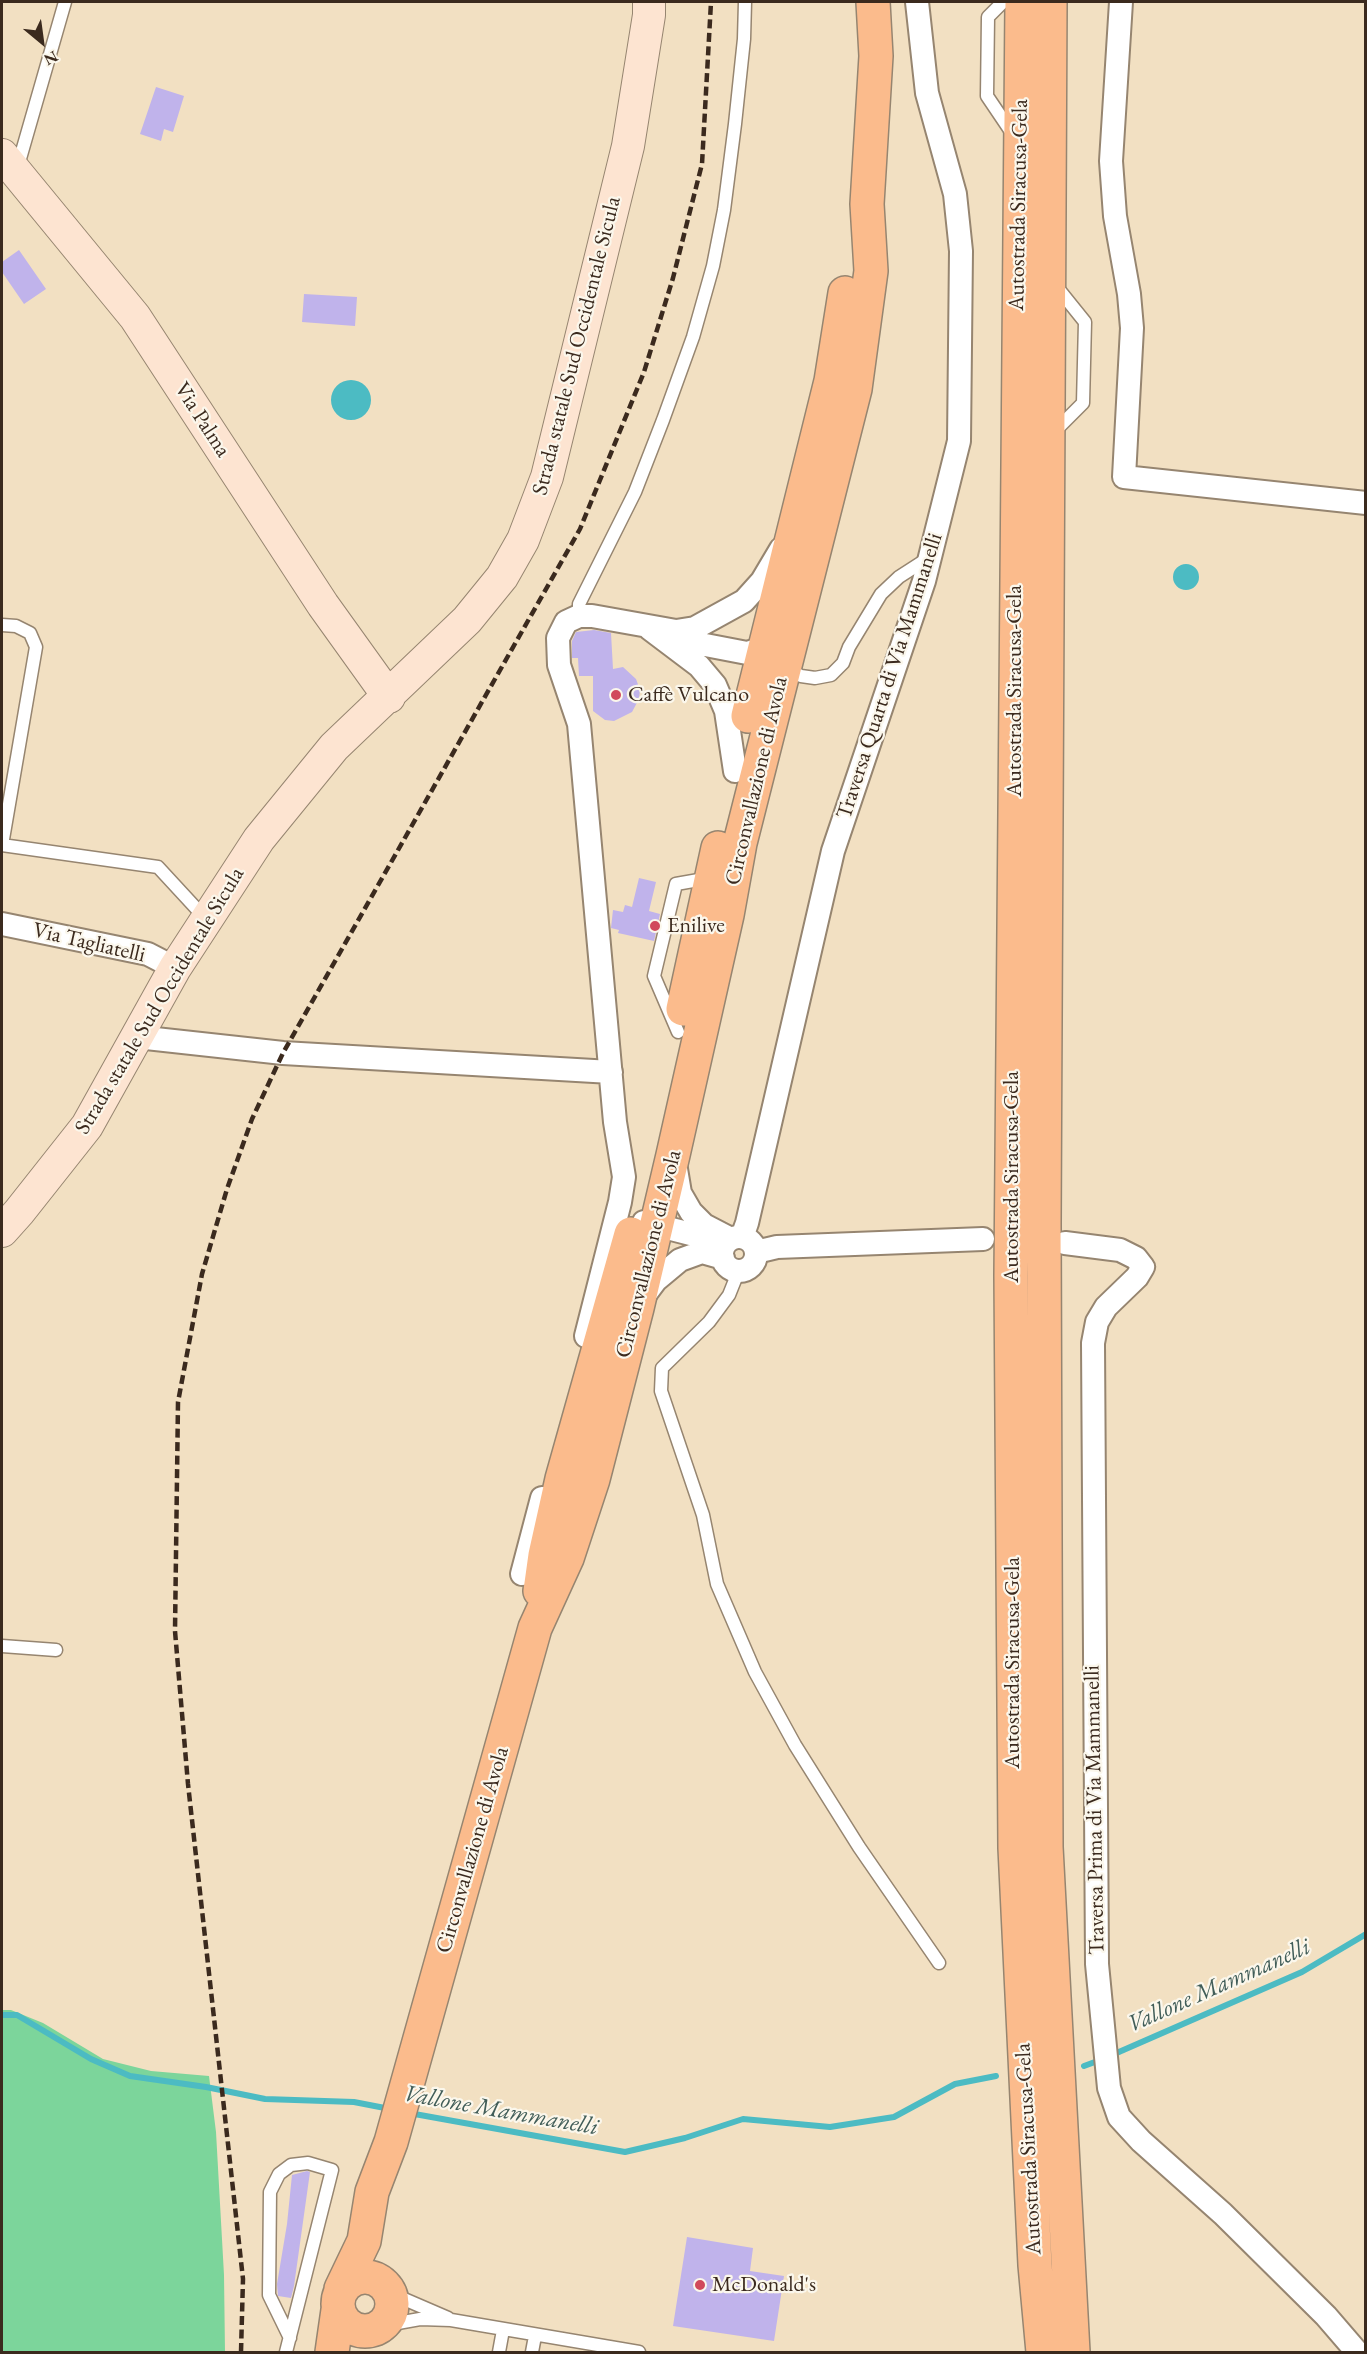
<!DOCTYPE html>
<html>
<head>
<meta charset="utf-8">
<style>
  body { margin:0 }
  #map { position:relative; width:1367px; height:2354px; overflow:hidden; background:#f2e0c2; font-family:"EB Garamond",serif }
  canvas { display:block }
  .frame { position:absolute; inset:0; border:3px solid #3b2a1e; pointer-events:none }
  .north { position:absolute; left:12px; top:12px; width:60px; height:60px; -webkit-text-stroke:4px #fbf7ec; paint-order:stroke; rotate:151deg; font-size:16px; font-weight:700; line-height:24px; text-align:center; color:#3b2a1e }
  .north::after { content:''; display:block; margin:auto; width:21px; height:27px; background:#3b2a1e; clip-path:polygon(50% 0,100% 100%,50% 72%,0 100%) }
</style>
</head>
<body>
<div id="map">
<canvas width="1367" height="2354"></canvas>
<div class="frame"></div>
<div class="north">N</div>
</div>
<script>
const context = document.querySelector('canvas').getContext('2d');
context.lineJoin = 'round';
function paint(path, color) {
  context.fillStyle = color;
  context.fill(path, 'evenodd');
}
function toPath(rows) {
  const path = new Path2D();
  for (const r of rows) {
    if (r.length === 3) {
      path.moveTo(r[0] + r[2], r[1]);
      path.arc(r[0], r[1], r[2], 0, 2 * Math.PI);
      continue;
    }
    path.moveTo(r[0], r[1]);
    for (let i = 2; i < r.length; i += 2) path.lineTo(r[i], r[i + 1]);
  }
  return path;
}
function trace(path, color, width, dash) {
  context.strokeStyle = color;
  context.lineWidth = width;
  context.lineCap = dash ? 'butt' : 'round';
  context.setLineDash(dash || []);
  context.stroke(path);
}
function drawText(font, color, halo, rows, align = 'center') {
  context.font = font + ' "EB Garamond",serif';
  context.lineWidth = 4.5;
  context.setLineDash([]);
  context.textBaseline = 'middle';
  context.strokeStyle = halo;
  context.fillStyle = color;
  for (const [text, x, y, turn = 0] of rows) {
    context.save();
    context.translate(x, y);
    context.rotate((+turn || 0) * Math.PI / 180);
    context.textAlign = isNaN(turn) ? turn : align;
    if (halo) context.strokeText(text, 0, 0);
    context.fillText(text, 0, 0);
    context.restore();
  }
}
const green = toPath([
  [2,2010,11,2010,43,2023,103,2059,151,2071,209,2076,216,2132,224,2275,225,2352,2,2352]
]);
const water = toPath([
  [351,400,20],
  [1186,577,13]
]);
const stream = toPath([
  [2,2015,17,2015,91,2059,130,2076,206,2087,265,2099,354,2102,390,2109],
  [1112,2055,1302,1972,1366,1934],
  [1084,2066,1103,2059],
  [409,2113,625,2152,685,2138,743,2119,830,2127,894,2117,955,2084,996,2076]
]);
const building = toPath([
  [156,87,184,96,173,132,164,129,161,141,140,134],
  [19,250,46,289,24,304,2,272,2,262],
  [304,294,357,297,355,326,302,322],
  [594,630,611,633,613,669,623,667,636,679,640,690,639,699,632,712,614,721,605,720,593,711,593,676,579,676,578,658,572,658,572,641,576,632],
  [639,878,656,882,649,911,660,914,654,941,618,933,619,930,611,928,613,910,623,912,625,905,632,907],
  [307,2171,310,2172,294,2286,291,2298,278,2296,277,2284,287,2224,292,2175],
  [687,2237,753,2248,750,2271,784,2276,774,2341,673,2326]
]);
const lane = toPath([
  [1003,2,988,17,987,96,1014,136],
  [17,169,65,2],
  [1054,432,1083,403,1085,322,1056,286],
  [579,616,579,604,635,492,663,420,693,337,713,266,724,210,735,124,744,39,745,2],
  [2,625,16,626,30,633,36,647,2,845,158,867,206,919],
  [786,668,801,676,815,678,831,675,843,663,849,647,881,594,899,577,930,557],
  [678,1032,654,976,676,884,710,878],
  [739,1270,729,1295,709,1322,662,1368,661,1391,703,1515,717,1584,755,1672,795,1745,859,1847,939,1963],
  [2,1646,56,1650],
  [390,2293,448,2318],
  [381,2326,420,2319,451,2320,639,2352],
  [286,2352,332,2170,308,2163,291,2165,279,2174,270,2192,269,2295,290,2338],
  [499,2352,503,2330],
  [532,2352,535,2336]
]);
const street = toPath([
  [1121,2,1111,161,1115,216,1129,294,1132,328,1124,477,1366,503],
  [650,629,699,666,715,685,726,711,735,771],
  [669,638,747,653,774,645],
  [2,924,148,954,175,968],
  [137,1037,283,1053,611,1072],
  [675,1163,680,1193,691,1212,704,1225,731,1239],
  [644,1222,722,1242],
  [742,1237,747,1223,833,851,924,581,959,441,961,251,955,194,927,93,917,2],
  [739,1254,17],
  [1065,1243,1120,1250,1136,1258,1143,1267,1137,1277,1106,1307,1097,1322,1093,1343,1097,1964,1109,2088,1119,2117,1141,2141,1223,2214,1326,2316,1357,2352],
  [756,1252,777,1247,983,1239],
  [644,1296,656,1280,680,1260,702,1252,723,1258],
  [586,1336,620,1202,624,1177,615,1122,579,724,559,665,558,638,566,622,579,616,592,616,676,631,695,628,744,601,762,581,781,549],
  [522,1574,542,1498]
]);
const secondary = toPath([
  [2,155,135,317,323,605,389,697],
  [2,1231,19,1212,87,1126,175,968,259,839,334,747,467,620,502,577,523,540,547,477,628,146,649,15,649,2]
]);
const primary = toPath([
  [748,716,831,381,845,293],
  [683,1009,718,848],
  [540,1591,545,1555,562,1479,631,1234],
  [365,2304,27],
  [341,2289,364,2241,372,2192,391,2142,535,1628,567,1558,593,1479,637,1308,673,1155,727,915,740,843,855,389,871,271,867,204,876,56,873,2],
  [332,2352,338,2310]
]);
const highway = toPath([
  [1022,2,1011,1275,1015,1848,1035,2265,1043,2352],
  [1050,2,1044,1223,1046,1847,1073,2352]
]);
const rail = toPath([
  [241,2352,243,2279,188,1784,175,1631,178,1402,202,1274,227,1189,252,1119,283,1053,580,529,644,372,673,278,702,164,711,2]
]);
const markers = [
  [616,695,6,"#d1495b"],
  [655,926,6,"#d1495b"],
  [700,2285,6,"#d1495b"]
];
const streetNames = [
  ["Autostrada Siracusa-Gela",1019,205,-89],
  ["Strada statale Sud Occidentale Sicula",577,346,-76],
  ["Via Palma",202,420,57],
  ["Traversa Quarta di Via Mammanelli",890,676,-72],
  ["Autostrada Siracusa-Gela",1015,691,-90],
  ["Circonvallazione di Avola",757,781,-77],
  ["Via Tagliatelli",89,943,13],
  ["Strada statale Sud Occidentale Sicula",160,1001,-59],
  ["Autostrada Siracusa-Gela",1012,1177,-90],
  ["Circonvallazione di Avola",649,1254,-76],
  ["Autostrada Siracusa-Gela",1013,1663,-90],
  ["Traversa Prima di Via Mammanelli",1095,1810,-91],
  ["Circonvallazione di Avola",473,1850,-74],
  ["Autostrada Siracusa-Gela",1029,2149,-93]
];
const poiNames = [
  ["Caffè Vulcano",628,695],
  ["Enilive",667,926],
  ["McDonald's",712,2285]
];
const waterNames = [
  ["Vallone Mammanelli",1219,1986,-24],
  ["Vallone Mammanelli",501,2111,10]
];
paint(green, '#7cd59b');
paint(water, '#4cbbc3');
trace(stream, '#4cbbc3', 6);
paint(building, '#c0b3eb');
trace(lane, '#968570', 15);
trace(street, '#968570', 26);
trace(secondary, '#968570', 34);
trace(primary, '#968570', 36);
trace(highway, '#968570', 36);
trace(lane, '#fff', 12);
trace(street, '#fff', 22);
trace(secondary, '#fde4d1', 32);
trace(primary, '#fbbb8c', 33);
trace(highway, '#fbbb8c', 33);
trace(rail, '#3b2a1e', 4.5, [9, 4.5]);
for (const [x, y, r, color] of markers) {
  const dot = new Path2D();
  dot.arc(x, y, r, 0, 2 * Math.PI);
  context.fillStyle = color;
  context.fill(dot);
  trace(dot, '#fbf7ec', 2);
}
drawText('22px', '#3b2a1e', '#fbf7ec', streetNames);
drawText('22px', '#3b2a1e', '#fbf7ec', poiNames, 'left');
drawText('italic 24px', '#415d58', '#fbf7ec', waterNames);
</script>
</body>
</html>
